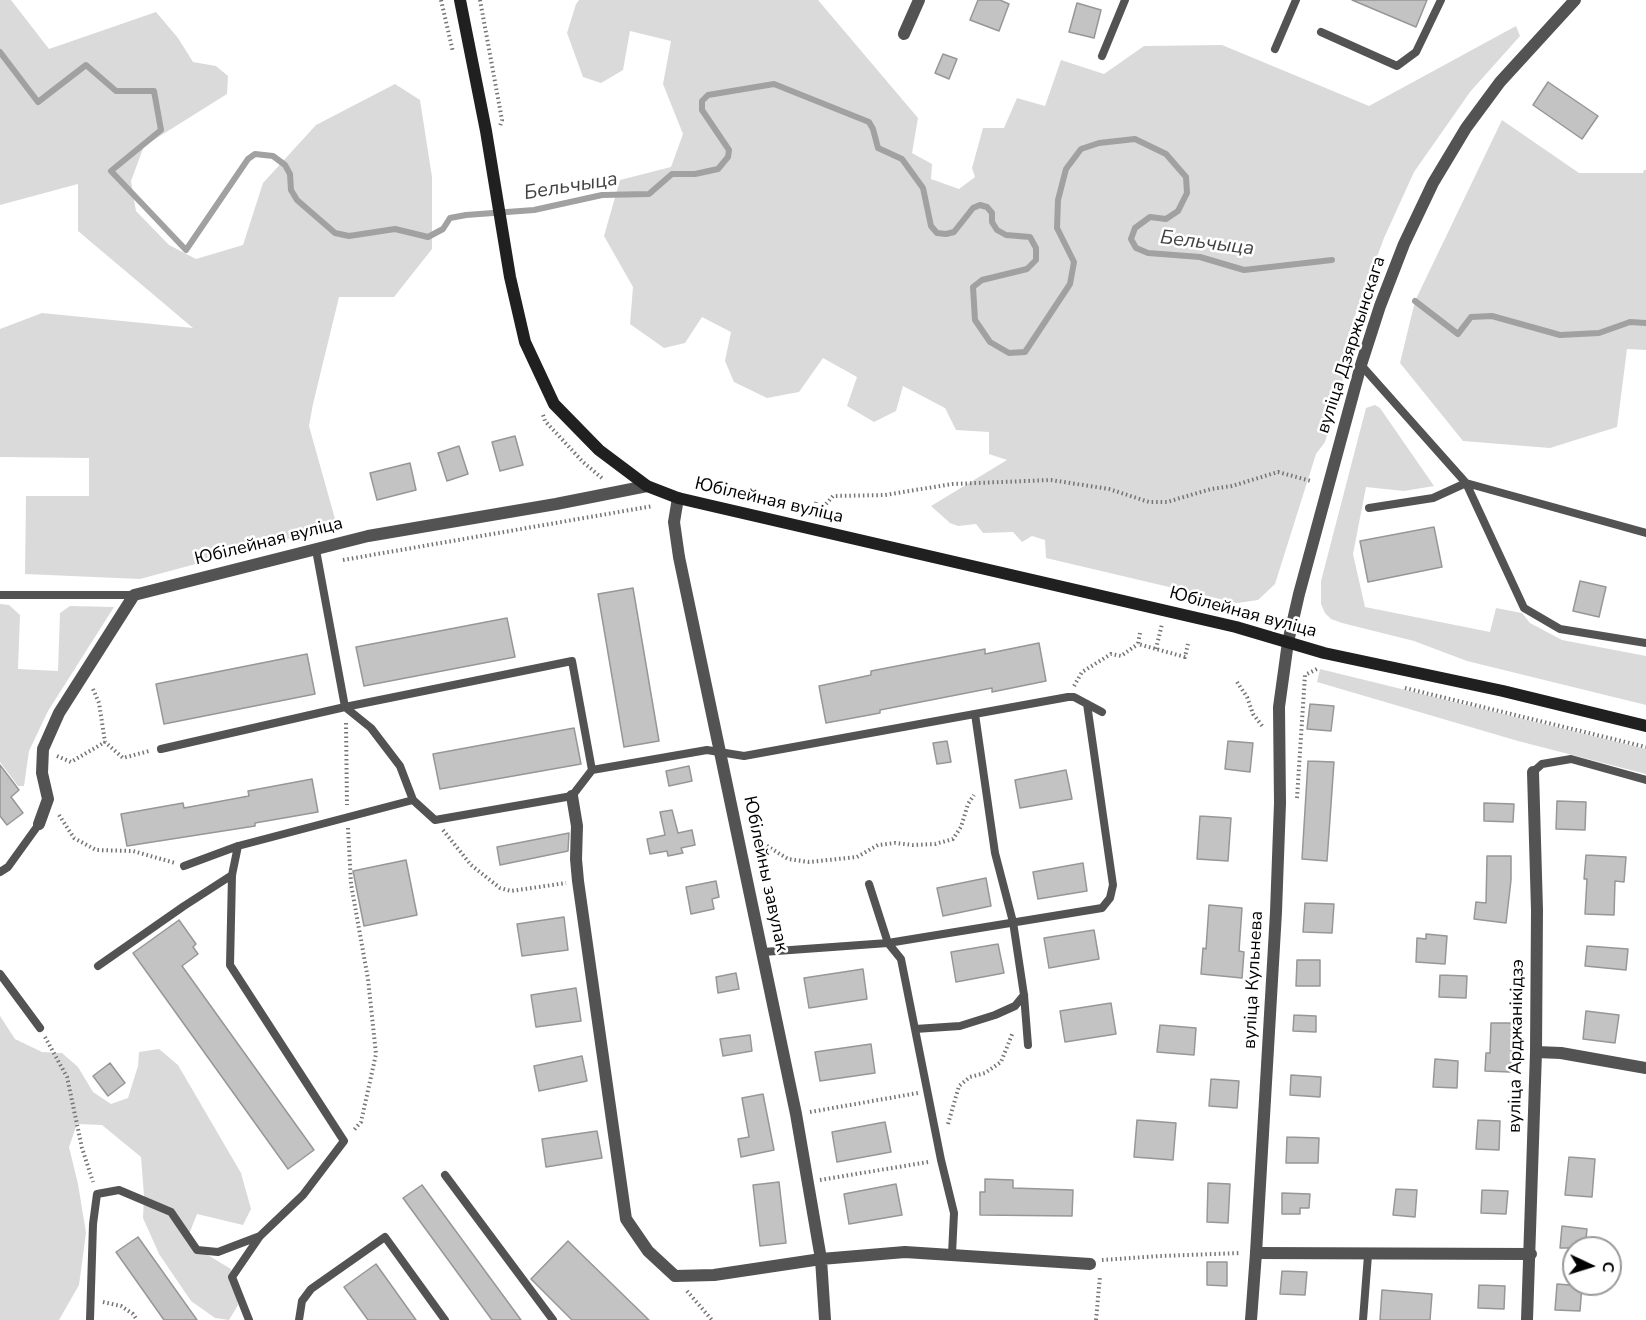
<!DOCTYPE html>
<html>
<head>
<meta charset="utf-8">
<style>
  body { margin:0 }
  #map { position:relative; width:1646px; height:1320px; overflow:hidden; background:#fff; font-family:"Nunito Sans",sans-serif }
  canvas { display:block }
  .north { position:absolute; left:1562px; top:1236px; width:60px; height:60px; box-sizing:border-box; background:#fff; border:2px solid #999; border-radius:50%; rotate:94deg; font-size:16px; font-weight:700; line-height:24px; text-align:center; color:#000 }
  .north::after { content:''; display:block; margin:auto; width:21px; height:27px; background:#000; clip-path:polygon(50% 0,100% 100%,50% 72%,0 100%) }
</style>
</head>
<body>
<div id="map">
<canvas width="1646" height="1320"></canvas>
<div class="north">С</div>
</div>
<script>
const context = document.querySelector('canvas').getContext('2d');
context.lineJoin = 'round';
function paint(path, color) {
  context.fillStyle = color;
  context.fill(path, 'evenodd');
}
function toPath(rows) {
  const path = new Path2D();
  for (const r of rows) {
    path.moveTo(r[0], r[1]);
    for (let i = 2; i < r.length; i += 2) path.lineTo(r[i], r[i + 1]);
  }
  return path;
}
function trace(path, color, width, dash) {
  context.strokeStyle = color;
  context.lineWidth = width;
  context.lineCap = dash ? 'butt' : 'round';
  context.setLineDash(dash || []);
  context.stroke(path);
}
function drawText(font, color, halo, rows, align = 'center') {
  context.font = font + ' "Nunito Sans",sans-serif';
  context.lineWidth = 5;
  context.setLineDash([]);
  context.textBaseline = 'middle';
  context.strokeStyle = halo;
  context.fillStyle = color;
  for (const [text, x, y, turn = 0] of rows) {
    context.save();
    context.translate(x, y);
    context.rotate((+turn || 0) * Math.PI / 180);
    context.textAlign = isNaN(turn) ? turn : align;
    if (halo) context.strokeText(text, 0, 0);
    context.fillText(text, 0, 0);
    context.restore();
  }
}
const green = toPath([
  [0,0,11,0,49,49,156,12,178,38,193,62,216,66,228,76,227,94,144,146,131,181,136,211,169,245,196,259,243,245,263,183,316,125,395,84,420,100,432,177,432,249,394,297,339,297,313,404,309,426,337,526,140,579,25,574,26,496,89,496,89,458,0,457,0,329,42,313,193,328,78,231,78,184,0,205],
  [579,0,818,0,918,118,912,153,932,164,931,179,959,189,975,177,972,168,983,128,1004,128,1017,98,1045,106,1061,60,1104,74,1144,46,1222,45,1369,106,1516,26,1520,36,1470,92,1414,172,1384,238,1353,321,1353,345,1325,442,1316,454,1275,584,1258,600,1237,603,1046,558,1045,540,1032,536,1022,542,1013,532,983,533,976,524,958,526,950,523,931,506,1007,460,989,454,989,432,956,430,945,408,903,386,896,411,874,422,847,406,857,377,823,358,799,392,767,398,734,382,725,361,731,332,702,317,685,343,664,348,630,324,633,287,604,236,620,180,671,167,683,134,663,84,671,41,630,31,623,70,601,83,583,77,567,33,576,4],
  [1502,120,1579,173,1643,173,1644,170,1646,170,1646,350,1627,349,1617,427,1550,448,1463,441,1400,363,1415,301],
  [1375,405,1380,408,1434,486,1404,491,1366,487,1353,554,1365,607,1490,632,1496,608,1522,613,1530,623,1562,640,1646,656,1646,705,1467,661,1414,641,1342,623,1331,619,1325,613,1321,604,1321,581,1366,408],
  [0,604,9,605,20,615,18,669,58,671,60,613,70,606,114,607,48,711,29,751,24,786,18,786,0,762],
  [1320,669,1646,749,1646,774,1518,741,1317,682],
  [0,1016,15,1039,42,1052,62,1053,78,1067,93,1092,111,1104,128,1098,138,1066,139,1052,159,1049,178,1065,241,1173,251,1209,243,1225,197,1214,186,1242,231,1269,238,1305,229,1320,215,1318,191,1301,159,1254,143,1218,144,1196,141,1157,102,1125,77,1124,69,1147,78,1184,86,1233,79,1285,59,1320,0,1320]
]);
const stream = toPath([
  [0,52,38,102,86,65,116,91,154,91,161,130,111,171,186,250,248,159,255,154,273,156,285,165,290,174,291,190,297,200,335,233,349,236,395,229,428,237,443,229,450,218,466,215,534,210,602,195,649,194,672,174,695,174,718,169,728,157,729,150,702,110,702,101,708,95,774,84,869,122,873,129,878,148,902,159,923,188,931,226,937,233,946,234,954,232,973,208,980,205,987,207,992,213,992,222,997,230,1006,235,1030,237,1036,248,1036,260,1027,269,982,280,973,287,975,320,990,342,1009,353,1025,352,1070,284,1074,262,1057,228,1058,200,1066,169,1081,149,1099,143,1135,139,1166,154,1186,177,1187,193,1178,211,1166,219,1150,217,1135,228,1131,239,1136,248,1148,253,1200,257,1244,270,1332,260],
  [1415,301,1458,334,1471,317,1492,316,1560,335,1599,333,1630,322,1646,323]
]);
const building = toPath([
  [978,0,1000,0,1009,4,999,31,970,20,978,0],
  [1352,0,1427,0,1416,27,1352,0],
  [1077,3,1101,10,1094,38,1069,32,1077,3],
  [943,54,957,59,949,79,935,73,943,54],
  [1548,82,1598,116,1582,139,1533,105,1548,82],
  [515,436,523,465,500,471,492,442,515,436],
  [459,446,468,474,447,481,438,453,459,446],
  [410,463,416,490,377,500,370,473,410,463],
  [1434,527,1442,567,1368,582,1360,541,1434,527],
  [1580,581,1606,587,1599,617,1573,611,1580,581],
  [633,588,659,741,624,747,598,594,633,588],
  [507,618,515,657,364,686,356,647,507,618],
  [1039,643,1046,681,992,692,992,688,880,710,880,713,826,723,819,686,871,675,871,671,985,649,985,654,1039,643],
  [307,654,315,694,164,724,156,684,307,654],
  [1310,704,1334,706,1331,731,1307,729,1310,704],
  [574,728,581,764,440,789,433,754,574,728],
  [947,741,951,762,937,764,933,743,947,741],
  [1228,741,1253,743,1250,772,1225,769,1228,741],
  [1308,761,1334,762,1327,861,1302,859,1308,761],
  [0,765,19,790,11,797,23,813,7,825,0,816,0,765],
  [689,766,692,781,669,786,666,771,689,766],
  [1066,770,1072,799,1020,808,1015,780,1066,770],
  [312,779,318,812,255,823,255,826,127,846,121,814,183,803,184,808,249,796,248,791,312,779],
  [1557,801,1586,802,1585,830,1556,829,1557,801],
  [1484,803,1514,804,1513,822,1484,821,1484,803],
  [672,810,678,833,692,830,695,845,681,848,683,853,668,856,667,851,650,854,647,839,665,835,660,812,672,810],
  [1200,816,1231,818,1228,861,1197,859,1200,816],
  [569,833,568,851,500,865,497,847,569,833],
  [1586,855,1626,857,1624,882,1615,881,1614,915,1585,914,1587,879,1584,879,1586,855],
  [1487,856,1511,856,1511,880,1506,923,1474,919,1476,902,1486,903,1487,856],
  [406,860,417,915,364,926,353,871,406,860],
  [1083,863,1087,891,1038,899,1033,872,1083,863],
  [986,878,991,906,943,916,937,888,986,878],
  [716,881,719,897,712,899,714,909,691,914,686,887,716,881],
  [1305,903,1334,904,1332,933,1303,932,1305,903],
  [1209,905,1242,908,1239,951,1244,952,1242,978,1201,974,1203,948,1206,949,1209,905],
  [564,917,568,950,522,956,517,924,564,917],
  [179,920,196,944,193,947,198,954,182,966,314,1150,288,1169,133,953,179,920],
  [1094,930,1099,959,1049,968,1044,938,1094,930],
  [1426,934,1447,936,1445,964,1416,962,1417,938,1426,939,1426,934],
  [998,944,1004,973,956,982,951,952,998,944],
  [1587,946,1628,949,1626,970,1585,966,1587,946],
  [1297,960,1320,960,1320,986,1296,986,1297,960],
  [863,969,867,999,809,1008,804,978,863,969],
  [736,973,739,989,718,993,716,977,736,973],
  [1440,975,1467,976,1466,998,1439,997,1440,975],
  [576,988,581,1021,536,1027,531,995,576,988],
  [1111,1003,1116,1034,1065,1042,1060,1011,1111,1003],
  [1586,1011,1619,1015,1615,1043,1583,1039,1586,1011],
  [1294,1015,1316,1016,1316,1032,1293,1031,1294,1015],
  [1491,1023,1514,1023,1510,1072,1485,1071,1486,1053,1490,1053,1491,1023],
  [1160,1025,1196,1028,1194,1055,1157,1052,1160,1025],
  [750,1035,752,1051,723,1056,720,1039,750,1035],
  [871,1044,875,1073,820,1081,815,1052,871,1044],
  [582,1056,587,1081,539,1091,534,1066,582,1056],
  [1435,1059,1458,1061,1457,1088,1433,1087,1435,1059],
  [110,1063,125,1083,108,1096,93,1076,110,1063],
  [1291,1075,1321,1077,1320,1097,1290,1095,1291,1075],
  [1211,1079,1239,1081,1237,1108,1209,1106,1211,1079],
  [763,1094,774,1150,741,1157,738,1139,749,1137,742,1098,763,1094],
  [1137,1120,1176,1123,1173,1160,1134,1157,1137,1120],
  [1478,1120,1500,1121,1499,1150,1476,1149,1478,1120],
  [885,1122,891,1152,837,1162,832,1132,885,1122],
  [597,1131,602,1158,546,1167,542,1139,597,1131],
  [1287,1137,1319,1138,1318,1163,1286,1163,1287,1137],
  [1569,1157,1595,1159,1592,1197,1565,1195,1569,1157],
  [985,1179,1013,1180,1013,1188,1073,1190,1072,1216,980,1215,980,1192,985,1192,985,1179],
  [779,1182,786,1243,760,1246,753,1185,779,1182],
  [1208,1183,1230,1184,1228,1223,1207,1222,1208,1183],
  [896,1184,902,1215,849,1224,844,1194,896,1184],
  [422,1185,521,1320,492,1320,403,1198,422,1185],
  [1396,1189,1417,1190,1415,1217,1393,1215,1396,1189],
  [1482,1190,1508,1191,1506,1214,1481,1213,1482,1190],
  [1282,1193,1310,1194,1309,1208,1300,1208,1300,1214,1282,1214,1282,1193],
  [1562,1226,1587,1229,1585,1248,1560,1248,1562,1226],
  [138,1237,197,1320,164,1320,116,1252,138,1237],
  [568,1241,577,1250,649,1320,572,1320,531,1279,568,1241],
  [1207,1262,1227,1262,1227,1286,1207,1285,1207,1262],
  [376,1264,416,1320,368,1320,344,1287,376,1264],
  [1282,1271,1307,1272,1305,1295,1280,1294,1282,1271],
  [1557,1284,1582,1286,1580,1311,1555,1310,1557,1284],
  [1479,1285,1505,1286,1504,1309,1478,1308,1479,1285],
  [1382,1290,1432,1294,1430,1320,1380,1320,1382,1290]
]);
const path = toPath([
  [441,0,453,52],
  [480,0,502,120,500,126],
  [543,415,545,421,583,462,603,479],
  [826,504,833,496,885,495,952,484,1051,480,1109,489,1149,502,1167,502,1211,489,1232,486,1278,472,1311,481],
  [813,516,816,502],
  [343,560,653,506],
  [1140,633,1138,644,1185,657,1188,644],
  [1156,649,1162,624],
  [1237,682,1247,697,1253,714,1263,727],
  [1074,686,1082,672,1111,654,1121,656,1138,644],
  [1405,688,1646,747],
  [93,689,99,703,105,742,123,758,149,751],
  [346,723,347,805],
  [57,756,71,762,105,742],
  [1297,798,1305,675,1319,668],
  [59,815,74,838,96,850,133,851,175,863],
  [348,828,351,884,368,979,376,1054,361,1122,353,1131],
  [752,829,764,844,788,859,809,862,857,857,878,845,895,843,913,845,935,844,953,839,961,827,968,804,974,795],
  [443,830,471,865,500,888,511,891,566,883],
  [45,1037,67,1077,82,1148,93,1182],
  [810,1112,918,1093],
  [948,1124,959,1086,970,1077,985,1073,1001,1062,1013,1032],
  [820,1180,928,1162],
  [1102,1260,1160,1256,1241,1253],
  [687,1291,712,1320],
  [103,1302,121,1306,133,1314,137,1320],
  [1096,1320,1100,1276]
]);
const service = toPath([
  [1321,32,1397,66,1416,52,1441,0],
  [1275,49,1296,0],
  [1102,56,1125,0],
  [1361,365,1466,483,1524,608,1560,629,1646,643],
  [1369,508,1433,498,1466,483,1646,533],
  [316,550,345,707,371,728,400,766,413,800],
  [0,595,134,595],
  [975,714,995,853,1013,922,1024,995,1028,1045],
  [161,749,345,707,572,661,592,770,707,750,744,756,1068,697,1074,697,1102,712],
  [1533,772,1542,764,1571,759,1646,780],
  [238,846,232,875,230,965,344,1141,303,1195,260,1236,232,1277,249,1320],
  [184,866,238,846,413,800,435,820,572,796,592,770],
  [0,872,8,867,39,824],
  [869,884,888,943,901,959,941,1160,954,1213,952,1254],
  [763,952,888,943,1102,908,1110,898,1113,885,1087,704],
  [98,966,184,906,232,875],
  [0,974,40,1028],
  [915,1029,960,1026,995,1015,1015,1006,1024,995],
  [445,1175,553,1320],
  [90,1320,93,1224,97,1194,119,1190,171,1212,197,1250,218,1252,260,1236],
  [299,1320,302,1301,311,1289,385,1237,445,1320],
  [1363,1320,1368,1255]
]);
const minor = toPath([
  [904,34,919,0],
  [678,498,674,522,679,557,796,1114,821,1259,825,1320],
  [572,796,577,826,576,859,578,881,626,1219,648,1251,675,1276,714,1275,821,1259,905,1252,1090,1264],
  [39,824,48,799,42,773,43,749,59,713,134,595,368,536,556,504,647,486],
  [1536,1052,1561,1053,1646,1068],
  [1256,1253,1531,1254],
  [1527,1320,1536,1052,1537,910,1533,772]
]);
const tertiary = toPath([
  [1251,1320,1256,1253,1276,912,1280,803,1279,707,1288,642,1299,594,1361,365,1380,306,1404,244,1433,183,1466,128,1500,82,1575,0]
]);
const secondary = toPath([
  [460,0,486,131,510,277,525,342,554,404,599,450,647,486,678,498,708,505,1236,627,1324,653,1503,691,1646,726]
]);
const streetNames = [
  ["вуліца Дзяржынскага",1352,345,-72],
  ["Юбілейная вуліца",769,501,13],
  ["Юбілейная вуліца",269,542,-14],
  ["Юбілейная вуліца",1243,613,15],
  ["Юбілейны завулак",765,874,78],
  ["вуліца Кульнева",1254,980,-87],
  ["вуліца Арджанікідзэ",1517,1046,-89]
];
const waterNames = [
  ["Бельчыца",571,187,-9],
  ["Бельчыца",1207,244,7]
];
paint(green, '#dadada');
trace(stream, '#a1a1a1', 6);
paint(building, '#c3c3c3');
trace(building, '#979797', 1.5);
trace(path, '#757575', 4, [1.5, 3]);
trace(service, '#535353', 8);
trace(minor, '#535353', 12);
trace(tertiary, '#535353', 12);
trace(secondary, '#202020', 12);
drawText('18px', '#000', '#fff', streetNames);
drawText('italic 20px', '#424242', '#fff', waterNames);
</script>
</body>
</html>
